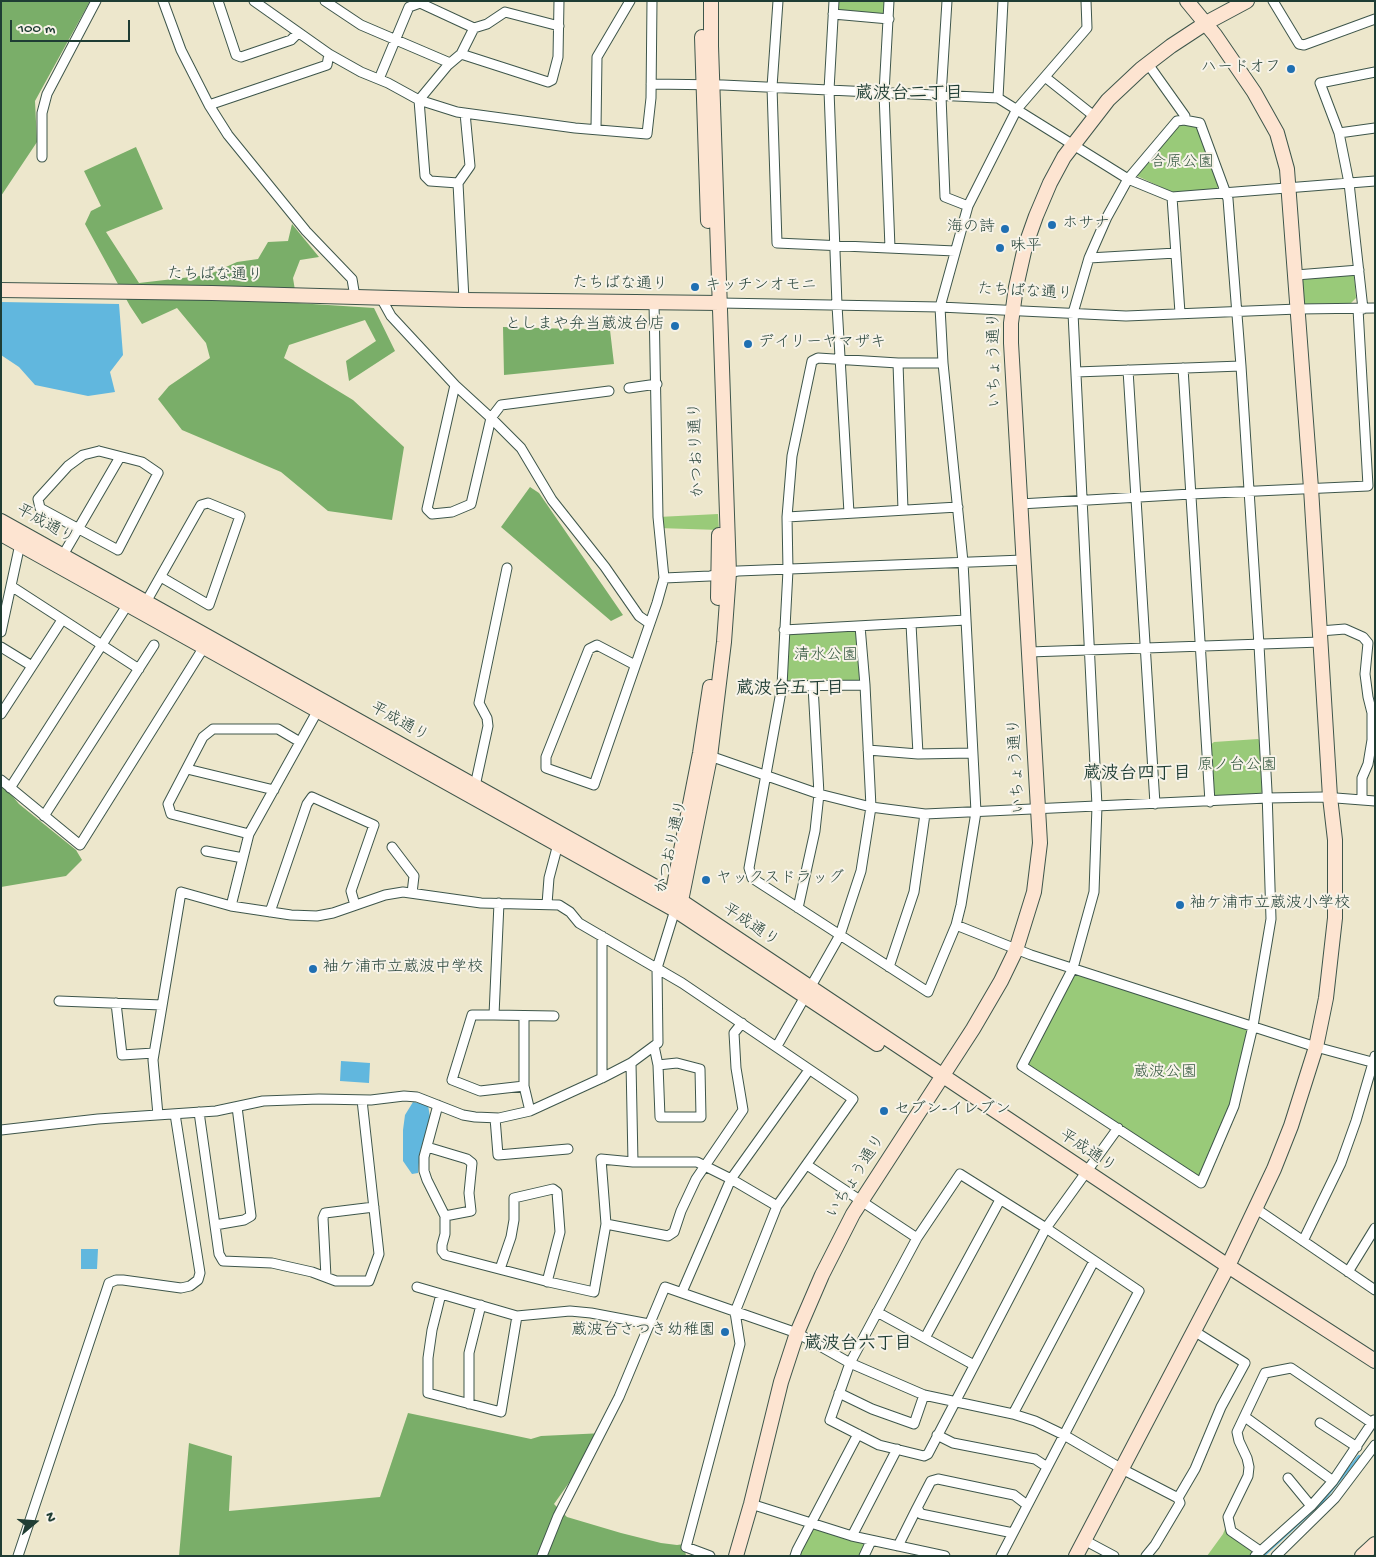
<!DOCTYPE html>
<html>
<head>
<meta charset="utf-8">
<style>
  body { margin:0 }
  #map { position:relative; width:1376px; height:1557px; overflow:hidden; background:#ede7cc; font-family:"Gochi Hand",sans-serif }
  canvas { display:block }
  .frame { position:absolute; inset:0; border:2px solid #1f3d34; pointer-events:none }
  .north { position:absolute; left:10px; top:1497px; width:50px; height:50px; -webkit-text-stroke:4px #f7f3e8; paint-order:stroke; rotate:72deg; font-size:14px; font-weight:700; line-height:20px; text-align:center; color:#1f3d34 }
  .north::after { content:''; display:block; margin:auto; width:18px; height:22px; background:#1f3d34; clip-path:polygon(50% 0,100% 100%,50% 72%,0 100%) }
  .scale { position:absolute; left:10px; top:20px; width:120px; height:22px; box-sizing:border-box; border:2px solid #1f3d34; border-top:0; padding-left:6px; font-size:15px; line-height:18px; white-space:nowrap; color:#1f3d34; -webkit-text-stroke:4px #f7f3e8; paint-order:stroke }
</style>
</head>
<body>
<div id="map">
<canvas width="1376" height="1557"></canvas>
<div class="frame"></div>
<div class="north">N</div>
<div class="scale">100 m</div>
</div>
<script>
const context = document.querySelector('canvas').getContext('2d');
context.lineJoin = 'round';
function paint(path, color) {
  context.fillStyle = color;
  context.fill(path, 'evenodd');
}
function toPath(rows) {
  const path = new Path2D();
  for (const r of rows) {
    path.moveTo(r[0], r[1]);
    for (let i = 2; i < r.length; i += 2) path.lineTo(r[i], r[i + 1]);
  }
  return path;
}
function trace(path, color, width, dash) {
  context.strokeStyle = color;
  context.lineWidth = width;
  context.lineCap = dash ? 'butt' : 'round';
  context.setLineDash(dash || []);
  context.stroke(path);
}
function drawText(font, color, halo, rows, align = 'center') {
  context.font = font + ' "Gochi Hand","Klee One",sans-serif';
  context.lineWidth = 4;
  context.setLineDash([]);
  context.textBaseline = 'middle';
  context.strokeStyle = halo;
  context.fillStyle = color;
  for (const [text, x, y, turn = 0] of rows) {
    context.save();
    context.translate(x, y);
    context.rotate((+turn || 0) * Math.PI / 180);
    context.textAlign = isNaN(turn) ? turn : align;
    if (halo) context.strokeText(text, 0, 0);
    context.fillText(text, 0, 0);
    context.restore();
  }
}
const green = toPath([
  [834,1,889,1,889,19,833,14],
  [1186,124,1199,128,1220,182,1216,191,1174,193,1135,175,1179,125],
  [1354,272,1356,298,1351,303,1304,304,1302,276],
  [718,514,719,530,658,528,658,517],
  [860,626,865,685,782,686,784,630],
  [1258,739,1262,742,1265,788,1261,793,1216,797,1213,795,1209,746,1214,742],
  [1081,975,1253,1026,1234,1106,1201,1183,1022,1066,1071,977],
  [812,1522,871,1541,864,1556,795,1556],
  [1225,1529,1229,1534,1253,1549,1254,1553,1249,1556,1207,1556,1223,1534]
]);
const forest = toPath([
  [1,1,90,1,35,101,37,142,1,196],
  [136,147,163,209,106,232,139,283,208,275,237,262,258,259,268,242,288,241,292,224,319,257,300,260,293,278,297,303,374,308,395,351,349,381,346,361,376,341,365,320,289,345,284,358,353,400,404,447,392,520,328,511,281,472,182,430,158,399,169,386,210,358,206,343,177,308,142,324,130,306,85,224,91,211,101,206,84,171],
  [503,327,610,330,614,364,504,375],
  [530,487,539,493,623,615,611,621,501,527],
  [1,782,19,804,76,850,82,860,66,876,1,887],
  [408,1413,531,1439,541,1436,604,1433,554,1504,567,1517,621,1533,661,1543,677,1545,684,1544,686,1556,179,1556,189,1443,232,1456,229,1511,380,1497]
]);
const water = toPath([
  [1,302,119,304,123,355,110,372,115,392,88,396,35,385,19,367,1,355],
  [341,1061,370,1063,369,1083,340,1081],
  [413,1102,428,1105,430,1117,420,1152,418,1173,412,1174,403,1161,403,1130,405,1115],
  [81,1249,98,1249,97,1269,81,1269]
]);
const stream = toPath([
  [1263,1556,1323,1501,1359,1456]
]);
const street = toPath([
  [163,1,181,50,209,105,228,135,306,231,352,279,355,297],
  [218,1,236,55,241,57,291,40,298,33],
  [254,1,329,54,361,72,388,83,419,100,457,112,575,128,647,134,651,98,652,1],
  [325,1,361,25,450,63],
  [778,1,772,87,777,243,955,251],
  [834,1,829,90,837,305,849,513],
  [889,1,884,93,890,248],
  [947,1,941,96,945,197,968,206],
  [1273,1,1299,44,1304,45,1375,19],
  [833,14,889,19],
  [461,54,474,28],
  [1148,64,1185,116,1184,120],
  [1045,77,1094,116],
  [379,79,409,7,420,3,474,28,487,24,505,12,559,26],
  [651,84,723,85,998,98,1128,179,1172,197,1375,181],
  [998,98,1003,1],
  [209,105,327,65,329,54],
  [1184,120,1200,123,1228,199,1241,366,1259,645,1267,791,1271,919,1253,1026,1234,1106,1201,1183,1022,1066,1073,968,1094,892,1097,806,1073,313,1089,258,1107,217,1128,179,1177,121,1184,120],
  [596,129,597,57,630,1],
  [1339,133,1375,128],
  [42,157,42,113,47,94,96,1],
  [458,183,430,181,425,176,419,100,448,65,461,54,548,82,552,80,558,57,559,1],
  [1172,197,1180,313],
  [1089,258,1176,253],
  [1296,275,1359,270],
  [381,298,391,316,455,385,491,418,521,448,552,500,605,567,639,616,649,623],
  [464,300,458,183,470,166,465,113],
  [720,303,940,307,1126,316,1298,309,1375,308],
  [1363,309,1349,183,1339,133,1320,83,1375,72],
  [898,363,903,510],
  [943,363,898,363,818,358,812,361,792,456,787,517,788,570,782,686,749,868,752,878,928,992,956,925,961,905,976,812,963,562,943,363,940,307,968,206,1017,109,1087,28,1086,1],
  [1183,368,1210,802],
  [1128,370,1155,804],
  [1076,372,1241,366],
  [455,385,427,509,432,514,452,512,471,504,491,418,501,405,609,391],
  [629,388,657,384],
  [99,451,142,462,158,473,118,550,40,508,38,499,68,466,83,455,99,451],
  [1020,504,1191,494,1368,486,1358,309],
  [787,517,958,507],
  [63,555,120,457],
  [664,578,710,576,738,571,1023,560],
  [11,586,139,669],
  [146,602,201,505,208,503,240,516,209,605,161,577],
  [911,624,918,754],
  [784,630,966,620],
  [1320,631,1345,629,1363,637,1368,643,1365,674,1368,697,1372,713,1372,740,1368,764,1362,778,1362,800],
  [1,632,20,544],
  [1,647,32,666],
  [1029,652,1321,642],
  [635,665,597,645,589,649,546,757,546,768,594,785,657,603,664,578,658,517,654,303],
  [782,686,865,685],
  [1,714,62,620],
  [868,750,918,754,972,753],
  [707,755,819,794,871,807,925,814,1267,798,1323,797,1375,801],
  [187,769,274,790],
  [1,780,80,845,204,647],
  [475,786,488,726,487,718,479,703,507,568],
  [10,788,128,604],
  [44,816,154,645],
  [249,834,171,814,168,804,203,737,213,729,278,729,300,742],
  [392,847,414,876,412,893],
  [206,851,243,858],
  [499,903,494,1015,472,1015,452,1080,480,1091,524,1086,530,1111],
  [547,904,549,878,558,844],
  [231,906,249,834,318,710],
  [798,908,815,831,819,794,813,686],
  [270,912,307,804,312,797,374,825,351,891,355,905],
  [956,925,1031,955,1316,1047,1375,1063],
  [602,936,602,1078],
  [889,967,914,892,925,814],
  [59,1001,162,1005],
  [116,1003,122,1055,154,1053],
  [494,1015,554,1016],
  [524,1016,524,1086],
  [654,1046,658,1065,660,1117,701,1117,700,1069,677,1063,658,1065],
  [777,1046,840,935,861,871,871,807,865,685,860,626],
  [631,1063,633,1162],
  [438,1105,424,1157,424,1171,427,1180,445,1216,445,1234,442,1245,442,1251,445,1255,549,1282,594,1292,606,1224,601,1159,633,1162,697,1162,731,1179,777,1206],
  [199,1112,219,1254,223,1261,272,1263,312,1272,336,1281,369,1281,379,1254,362,1100],
  [158,1115,153,1060,181,892,231,906,291,915,317,916,333,913,385,895,403,892,481,903,559,905,570,912,579,923,682,983,853,1099,777,1206,735,1312,740,1344,686,1547,710,1556],
  [495,1118,498,1155,568,1149],
  [1,1130,98,1119,216,1111,263,1101,319,1099,371,1100,404,1096,417,1097,463,1115,475,1117,499,1118,530,1111,602,1078,631,1063,658,1043,657,968,675,910],
  [427,1147,467,1159,472,1163,469,1193,471,1211,445,1216],
  [807,1165,917,1238],
  [1255,1208,1375,1290],
  [606,1224,668,1236,674,1232,681,1211,696,1179,743,1110,736,1068,734,1033,742,1023],
  [215,1225,244,1220,251,1216,237,1107],
  [1303,1241,1341,1163,1356,1121,1375,1056],
  [500,1269,511,1237,514,1220,514,1198,553,1189,557,1192,560,1232,547,1282],
  [1348,1272,1375,1228],
  [326,1277,323,1218,325,1213,374,1207],
  [417,1287,517,1316,570,1311,591,1313,649,1324],
  [682,1292,731,1179,809,1070],
  [441,1294,432,1330,428,1358,428,1393,501,1412,517,1316],
  [877,1312,974,1365],
  [925,1338,1000,1200],
  [839,1393,872,1409,914,1424,924,1395],
  [469,1404,469,1353,481,1305],
  [1013,1414,1094,1261],
  [1245,1417,1333,1481],
  [1320,1423,1357,1447],
  [937,1435,953,1443,1035,1459,1047,1467],
  [1288,1478,1311,1506],
  [751,1504,852,1536,945,1556],
  [1013,1533,921,1514,917,1508,931,1481,938,1479,1014,1495,1027,1505],
  [852,1536,897,1449],
  [1084,1540,1114,1556],
  [898,1546,917,1508],
  [1260,1551,1231,1531,1228,1517,1248,1476,1249,1467,1247,1458,1239,1441,1237,1432,1265,1373,1291,1368,1372,1423],
  [18,1556,109,1283,116,1280,123,1280,181,1288,190,1286,198,1280,200,1273,175,1114],
  [542,1556,558,1516,619,1397,665,1287,797,1333,850,1363,924,1395,1013,1414,1035,1421,1064,1435,1122,1469,1178,1498],
  [795,1556,797,1550,858,1434],
  [864,1556,871,1541],
  [1001,1556,1139,1291,1046,1228,960,1174,917,1238,850,1363,830,1420,879,1445,924,1456,928,1454,1046,1228,1118,1128],
  [1146,1556,1155,1545,1180,1503,1178,1498,1195,1469,1221,1407,1245,1363,1194,1331],
  [1255,1556,1311,1506,1333,1481,1374,1420],
  [1276,1556,1335,1498,1375,1445]
]);
const secondary = toPath([
  [702,37,708,221],
  [1,290,212,293,464,300,720,303],
  [1,521,681,901,1228,1266,1375,1361],
  [1,534,675,910,877,1044],
  [718,598,719,535],
  [674,904,672,896,700,753,710,687],
  [677,907,681,901,710,757,724,642,729,573,711,46,711,1],
  [736,1556,751,1504,781,1382,797,1333,822,1275,853,1214,973,1029,1001,981,1016,950,1034,892,1040,843,1011,343,1011,323,1016,287,1025,247,1036,216,1050,183,1064,157,1108,100,1141,69,1171,46,1206,23,1247,1],
  [1076,1556,1228,1266,1274,1169,1291,1126,1316,1047,1326,998,1335,918,1335,840,1330,797,1311,488,1287,169,1277,133,1254,92,1215,35,1187,1],
  [1362,1556,1375,1544]
]);
const markers = [
  [1291,69,5,"#1f6fb2"],
  [1052,225,5,"#1f6fb2"],
  [1005,229,5,"#1f6fb2"],
  [1000,248,5,"#1f6fb2"],
  [695,287,5,"#1f6fb2"],
  [675,326,5,"#1f6fb2"],
  [748,344,5,"#1f6fb2"],
  [706,880,5,"#1f6fb2"],
  [1180,905,5,"#1f6fb2"],
  [313,969,5,"#1f6fb2"],
  [884,1111,5,"#1f6fb2"],
  [725,1332,5,"#1f6fb2"]
];
const poiNames = [
  ["ハードオフ",1281,69,"right"],
  ["ホサナ",1062,225],
  ["海の詩",995,229,"right"],
  ["味平",1010,248],
  ["キッチンオモニ",705,287],
  ["としまや弁当蔵波台店",665,326,"right"],
  ["デイリーヤマザキ",758,344],
  ["ヤックスドラッグ",716,880],
  ["袖ケ浦市立蔵波小学校",1190,905],
  ["袖ケ浦市立蔵波中学校",323,969],
  ["セブン-イレブン",894,1111],
  ["蔵波台さつき幼稚園",715,1332,"right"]
];
const parkNames = [
  ["合原公園",1182,164],
  ["清水公園",826,657],
  ["原ノ台公園",1237,767],
  ["蔵波公園",1165,1074]
];
const streetNames = [
  ["たちばな通り",215,276,1],
  ["たちばな通り",620,285,1],
  ["たちばな通り",1025,293,3],
  ["いちょう通り",996,360,-91],
  ["かつおり通り",698,450,-92],
  ["平成通り",45,525,29],
  ["平成通り",399,723,29],
  ["いちょう通り",1018,766,-93],
  ["かつおり通り",673,847,-77],
  ["平成通り",750,926,34],
  ["平成通り",1087,1152,34],
  ["いちょう通り",857,1177,-58]
];
const neighbourhoodNames = [
  ["蔵波台二丁目",909,95],
  ["蔵波台五丁目",790,690],
  ["蔵波台四丁目",1137,775],
  ["蔵波台六丁目",858,1345]
];
paint(green, '#99ca79');
paint(forest, '#7aae69');
paint(water, '#61b7de');
trace(stream, '#61b7de', 2.5);
trace(street, '#3e564b', 11);
trace(secondary, '#3e564b', 16);
trace(street, '#fff', 9);
trace(secondary, '#fde4d1', 14);
for (const [x, y, r, color] of markers) {
  const dot = new Path2D();
  dot.arc(x, y, r, 0, 2 * Math.PI);
  context.fillStyle = color;
  context.fill(dot);
  trace(dot, '#f7f3e8', 2);
}
drawText('16px', '#1f3d34', '#f7f3e8', poiNames, 'left');
drawText('16px', '#375942', '#f7f3e8', parkNames);
drawText('16px', '#1f3d34', '#f7f3e8', streetNames);
drawText('bold 18px', '#1f3d34', '#f7f3e8', neighbourhoodNames);
</script>
</body>
</html>
